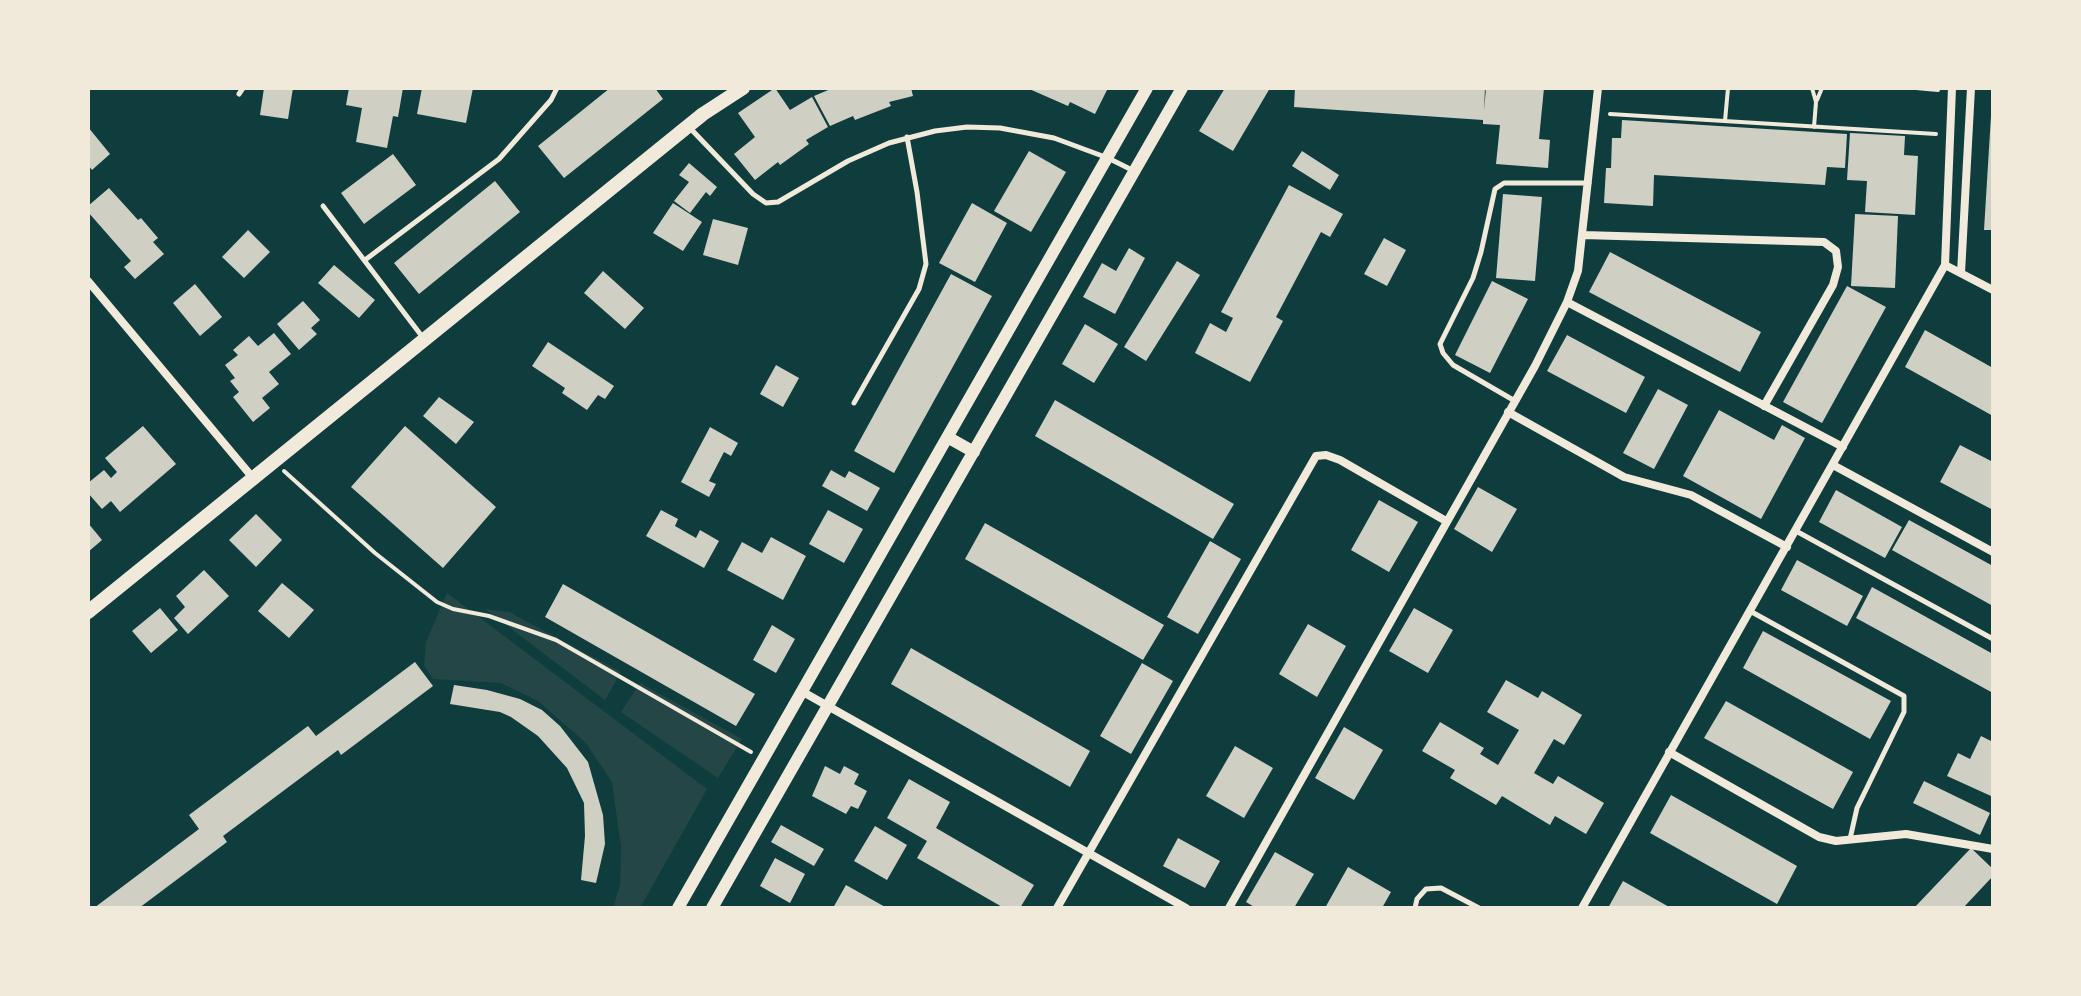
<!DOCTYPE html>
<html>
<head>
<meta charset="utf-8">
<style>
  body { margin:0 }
  #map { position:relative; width:2081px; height:996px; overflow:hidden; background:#0f3d3e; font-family:"DejaVu Sans",sans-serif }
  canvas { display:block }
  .frame { position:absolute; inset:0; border:90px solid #f1e9da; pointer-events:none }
</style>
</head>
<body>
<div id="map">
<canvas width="2081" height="996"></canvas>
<div class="frame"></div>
</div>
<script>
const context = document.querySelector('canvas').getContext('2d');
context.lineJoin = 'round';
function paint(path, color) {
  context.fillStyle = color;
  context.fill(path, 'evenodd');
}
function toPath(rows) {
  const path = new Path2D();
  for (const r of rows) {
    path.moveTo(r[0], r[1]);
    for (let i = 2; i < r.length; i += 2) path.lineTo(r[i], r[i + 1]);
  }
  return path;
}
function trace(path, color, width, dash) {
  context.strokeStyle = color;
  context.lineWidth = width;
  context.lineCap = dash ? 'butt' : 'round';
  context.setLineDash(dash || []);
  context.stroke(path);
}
const green = toPath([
  [447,593,707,789,640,908,613,908,620,885,621,847,612,782,586,743,538,701,501,683,433,679,424,665,426,642],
  [485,609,509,612,621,672,605,700],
  [640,683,742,739,718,778,621,712]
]);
const building = toPath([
  [264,88,293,88,288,119,260,115],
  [349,88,403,88,398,117,393,116,387,148,356,142,362,108,346,105],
  [422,88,473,88,466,123,417,114],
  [610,88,655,88,663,99,564,178,538,146],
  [775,88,790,110,812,97,828,127,806,140,809,144,780,165,778,162,755,180,734,154,755,137,738,113],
  [833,88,911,88,913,96,889,102,891,106,855,120,853,116,830,126,814,96],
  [1027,88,1108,88,1095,114,1070,102,1068,106],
  [1225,88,1270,88,1233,151,1199,131],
  [1295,88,1485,88,1484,111,1486,88,1544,88,1539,139,1550,140,1548,168,1496,164,1500,125,1483,124,1483,120,1294,107],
  [1991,116,1993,116,1993,230,1984,230],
  [1622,120,1847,134,1845,168,1827,167,1825,185,1654,175,1653,206,1604,203,1606,168,1611,168,1612,138,1621,138],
  [88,127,110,154,92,170,88,165],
  [1850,133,1905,136,1904,155,1918,156,1915,215,1865,212,1867,181,1847,180],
  [1029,151,1066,172,1031,232,994,211],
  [1302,151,1339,175,1330,190,1292,166],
  [393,154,416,185,364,224,341,193],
  [689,163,717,187,710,196,706,192,690,213,674,201,689,182,679,175],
  [495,181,520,212,419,294,394,263],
  [1289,185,1343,214,1330,237,1321,232,1276,317,1283,321,1250,382,1195,353,1210,323,1226,332,1233,318,1221,312],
  [109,188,138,220,141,218,158,238,153,242,164,254,135,279,124,267,131,261,88,212,88,206],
  [1503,194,1542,197,1535,281,1496,278],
  [673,203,702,222,683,251,653,233],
  [972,203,1007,223,975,282,939,263],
  [1855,214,1898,216,1895,288,1851,286],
  [713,219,748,228,738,265,703,255],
  [248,230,270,252,244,278,222,257],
  [1384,238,1406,250,1387,286,1364,274],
  [1129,248,1145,258,1115,314,1083,297,1102,263,1116,271],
  [1610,252,1761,332,1740,372,1589,292],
  [1177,261,1200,275,1146,361,1124,347],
  [334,265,375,300,359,318,318,283],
  [603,271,644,308,625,329,584,293],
  [951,274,992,296,894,473,854,451],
  [1492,281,1528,299,1490,373,1455,355],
  [195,284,222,317,200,336,173,303],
  [1847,286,1886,307,1822,423,1783,402],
  [303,301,320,320,311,328,317,334,299,350,277,324],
  [1085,324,1118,344,1094,383,1062,364],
  [1925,330,1993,368,1993,416,1905,367],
  [274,333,291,354,269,372,279,384,262,398,270,408,253,422,233,397,239,392,230,381,235,378,225,365,238,355,233,350,249,336,258,346],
  [1567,335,1645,377,1626,413,1547,371],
  [548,342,614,386,605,399,598,395,587,410,562,393,565,388,532,366],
  [776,365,799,378,783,407,760,394],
  [1658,389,1688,405,1654,469,1623,453],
  [439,397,474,422,456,444,423,416],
  [1055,400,1234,504,1213,539,1035,436],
  [1719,410,1774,440,1782,425,1805,438,1761,519,1683,476],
  [143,426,176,464,120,512,111,501,102,509,88,493,88,483,104,470,111,478,117,472,105,458],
  [405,426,496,507,443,568,351,487],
  [710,427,738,443,731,456,724,452,709,481,716,484,709,497,681,482],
  [1960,445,1993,462,1993,510,1940,482],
  [831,470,845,478,849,471,880,488,867,511,822,486],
  [1478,487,1517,509,1492,552,1454,529],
  [1836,490,1902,527,1885,558,1819,522],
  [1379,500,1418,522,1389,572,1351,550],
  [661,510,678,519,675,526,696,538,700,530,719,541,704,568,646,536],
  [828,510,863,529,844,563,809,544],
  [256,514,282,540,256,567,229,540],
  [1909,520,1993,566,1993,606,1892,550],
  [88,523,102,540,88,552],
  [985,523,1164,625,1143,660,965,559],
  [771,537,806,556,783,600,727,570,742,542,762,553],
  [1210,541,1241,559,1198,634,1167,617],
  [1797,560,1863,596,1847,626,1781,590],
  [204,570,229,596,188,634,174,618,185,607,176,596],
  [282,583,314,610,289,638,258,611],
  [563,584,755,694,736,726,545,617],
  [1872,587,1993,654,1993,693,1856,618],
  [160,608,178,630,151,653,132,631],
  [1414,608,1453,630,1428,673,1389,651],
  [1308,624,1346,646,1317,697,1279,674],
  [772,625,795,639,776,673,753,660],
  [1763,631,1891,701,1870,739,1743,668],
  [911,648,1090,751,1070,787,891,684],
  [415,662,433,686,341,755,338,750,223,836,227,842,139,908,94,908,199,829,189,815,308,726,316,736],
  [1142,663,1173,681,1131,754,1100,736],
  [1506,680,1538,698,1542,691,1582,715,1564,745,1554,739,1534,773,1553,784,1558,776,1604,803,1586,834,1555,816,1550,825,1502,796,1496,805,1450,778,1455,770,1422,751,1440,722,1484,748,1480,754,1498,765,1519,730,1487,712],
  [454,685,487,690,520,699,542,710,560,726,588,762,603,815,605,844,596,883,581,880,585,836,584,803,567,768,538,736,511,717,500,712,450,704],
  [1726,701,1853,772,1833,809,1704,738],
  [1344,727,1383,750,1354,800,1315,778],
  [1981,736,1993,742,1993,791,1991,796,1947,776,1958,753,1970,759],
  [1235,746,1273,768,1244,818,1206,796],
  [825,766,840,774,844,766,859,774,854,784,867,791,858,809,851,806,846,814,812,796],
  [909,779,950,802,936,828,1034,885,1020,908,1004,908,917,858,927,841,887,818],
  [1924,781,1990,813,1980,835,1913,803],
  [1671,795,1797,866,1777,904,1650,833],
  [781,825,824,849,814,866,771,842],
  [875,826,907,845,887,880,854,861],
  [1178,838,1220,861,1205,888,1163,866],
  [1971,848,1993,869,1993,876,1963,908,1914,908],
  [1275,852,1314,874,1294,908,1256,908,1246,902],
  [775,858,805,874,790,903,760,886],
  [1348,867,1391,892,1382,908,1325,908],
  [1623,881,1671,908,1608,908],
  [846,885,887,908,833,908]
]);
const path = toPath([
  [1812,88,1816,102,1814,127],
  [1916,88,1938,90],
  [1817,100,1822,88],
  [1610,114,1936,134],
  [1725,121,1728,88],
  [284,471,375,553,437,602,453,609,489,616,556,640,751,752]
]);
const service = toPath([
  [239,94,243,88],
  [689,127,753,194,766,203,778,202,848,161,889,143,935,131,967,127,1000,128,1054,138,1108,158,1134,171],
  [323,206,424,339],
  [365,260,499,159,551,100,557,88],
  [1515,401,1453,365,1443,353,1440,344,1473,278,1481,252,1495,189,1504,183,1589,183],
  [854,403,919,289,926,264,917,192,907,137],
  [1796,531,1993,639],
  [1750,611,1904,696,1904,712,1857,808,1850,839],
  [1415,908,1417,899,1426,889,1441,888,1479,908]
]);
const minor = toPath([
  [1583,235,1824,242,1836,251,1838,267,1833,285,1764,406],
  [1945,265,1993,290],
  [1961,273,1971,88],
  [88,281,253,478],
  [1567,302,1843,447],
  [1508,412,1624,477,1691,495,1787,547],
  [1833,465,1993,552],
  [803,692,1186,908],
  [1669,752,1819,837,1836,841,1906,834,1993,849],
  [1057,908,1316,456,1326,455,1340,460,1446,521],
  [1229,908,1535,366,1567,302,1578,271,1598,88],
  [1582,908,1945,265,1952,88]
]);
const tertiary = toPath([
  [949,438,974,452],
  [678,908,1147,88],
  [712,908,1182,88]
]);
const secondary = toPath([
  [88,612,703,114,743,88]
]);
paint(green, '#244646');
paint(building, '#cfcfc3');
trace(path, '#f1e9da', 4);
trace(service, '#f1e9da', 5);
trace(minor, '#f1e9da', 8);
trace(tertiary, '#f1e9da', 12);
trace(secondary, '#f1e9da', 14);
</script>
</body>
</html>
